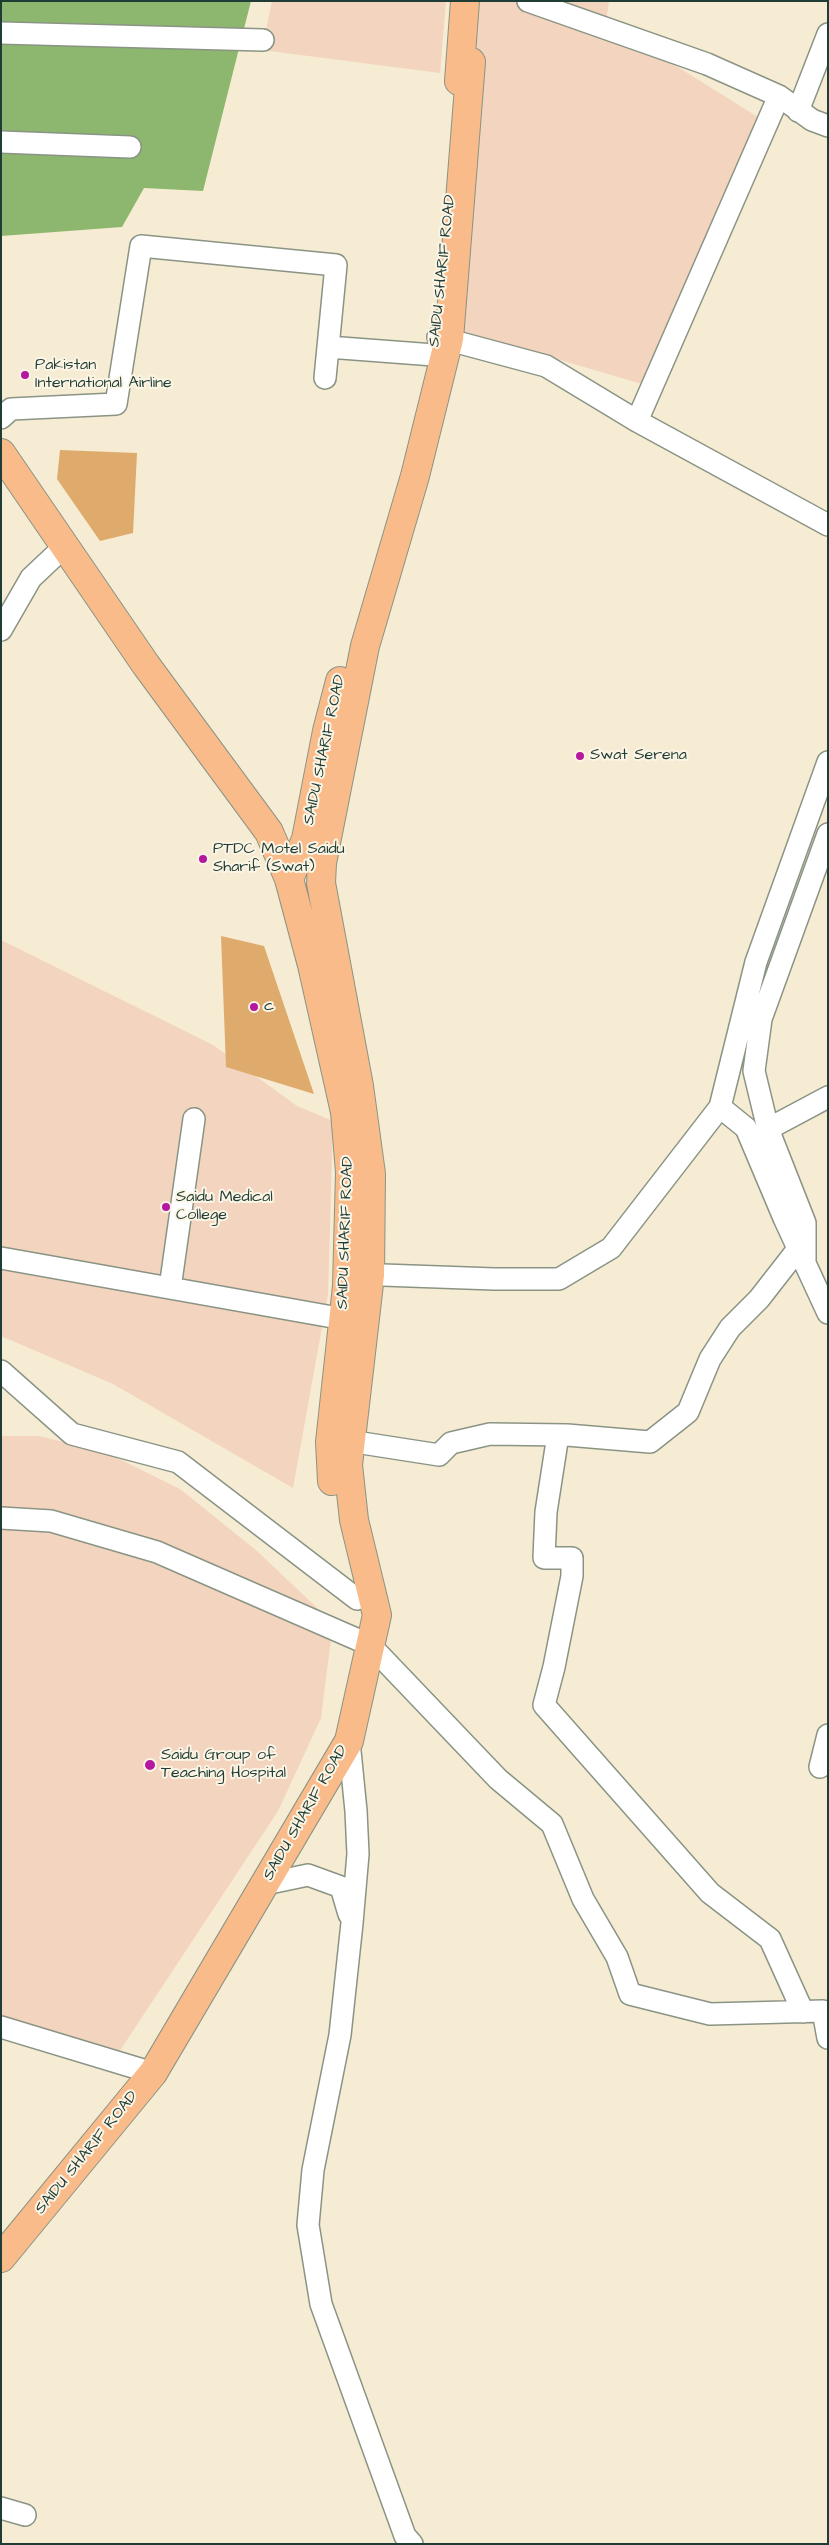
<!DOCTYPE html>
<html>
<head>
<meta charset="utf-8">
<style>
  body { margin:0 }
  #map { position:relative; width:829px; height:2545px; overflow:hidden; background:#f6ebd3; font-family:"Architects Daughter",sans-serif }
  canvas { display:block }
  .frame { position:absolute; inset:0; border:2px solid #1f3d34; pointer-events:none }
</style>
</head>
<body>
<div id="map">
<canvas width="829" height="2545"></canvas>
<div class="frame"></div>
</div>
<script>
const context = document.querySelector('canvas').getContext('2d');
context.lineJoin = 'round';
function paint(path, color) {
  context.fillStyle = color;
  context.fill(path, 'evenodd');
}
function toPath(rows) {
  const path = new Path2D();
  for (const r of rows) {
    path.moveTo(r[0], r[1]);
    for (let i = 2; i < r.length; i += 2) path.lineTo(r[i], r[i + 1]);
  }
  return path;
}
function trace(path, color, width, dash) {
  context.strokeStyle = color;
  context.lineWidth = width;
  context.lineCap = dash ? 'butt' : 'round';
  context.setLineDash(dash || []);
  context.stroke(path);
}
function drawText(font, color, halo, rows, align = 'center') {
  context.font = font + ' "Architects Daughter",sans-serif';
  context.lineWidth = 4;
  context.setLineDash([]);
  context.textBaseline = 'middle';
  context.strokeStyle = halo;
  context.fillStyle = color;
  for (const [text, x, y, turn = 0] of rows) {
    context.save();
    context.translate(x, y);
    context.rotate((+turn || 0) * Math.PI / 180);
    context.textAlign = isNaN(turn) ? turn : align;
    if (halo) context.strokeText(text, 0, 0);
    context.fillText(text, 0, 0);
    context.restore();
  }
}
const built = toPath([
  [272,1,446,1,440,73,262,50],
  [477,1,609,1,606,22,761,119,652,387,455,329],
  [1,940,213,1045,297,1106,333,1121,328,1294,293,1488,113,1384,1,1336],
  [1,1436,38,1436,103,1451,180,1489,257,1551,333,1623,321,1718,278,1811,121,2049,111,2059,1,2017]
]);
const forest = toPath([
  [1,1,251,1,203,191,144,188,122,227,1,236]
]);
const building = toPath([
  [60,450,137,453,133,533,100,541,57,479],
  [221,936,264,946,314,1094,226,1067]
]);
const minor = toPath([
  [528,1,707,64,779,96,812,120,828,126],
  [1,33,263,40],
  [798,111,828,34],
  [1,142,130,147],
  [438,337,546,366,637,421,828,525],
  [328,347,434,355],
  [1,418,11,409,116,404,141,246,336,265,325,378],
  [637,421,779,96],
  [1,630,31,578,65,546],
  [720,1107,746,1128,784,1218,828,1313],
  [768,1129,828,1097],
  [1,1258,344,1319],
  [805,1260,805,1223,768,1129,754,1071,761,1019,828,834],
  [355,1274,494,1279,559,1279,611,1248,720,1107,756,962,828,762],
  [170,1288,194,1119],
  [1,1371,72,1434,178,1462,357,1599],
  [558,1435,546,1512,544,1558,572,1558,572,1576,554,1667,544,1705,710,1893,770,1939,803,2012],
  [349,1441,439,1455,451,1443,490,1434,567,1435,650,1442,688,1412,710,1359,730,1328,759,1299,798,1249],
  [1,1518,51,1521,157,1552,370,1645,498,1779,552,1824,583,1899,617,1957,630,1994,710,2014,823,2011,828,2038],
  [349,1741,356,1811,358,1854,352,1923,340,2035,313,2170,308,2225,321,2304,405,2536,412,2544],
  [820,1767,828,1735],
  [265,1884,308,1875,341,1887,349,1914],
  [1,2027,153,2073],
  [1,2508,25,2515]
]);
const major = toPath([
  [459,81,465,1],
  [1,453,146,665,269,832,289,879],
  [332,1481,330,1442,347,1286,350,1172,345,1112,312,965,289,879,306,839,327,731,340,681],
  [1,2258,153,2073,349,1741,377,1615,354,1520,348,1465,370,1275,371,1174,359,1086,321,883,322,863,365,646,415,476,449,339,471,62,461,62]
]);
const markers = [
  [25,375,5,"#b5179e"],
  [580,756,5,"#b5179e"],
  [203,859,5,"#b5179e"],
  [254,1007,5,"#b5179e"],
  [166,1207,5,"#b5179e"],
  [150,1765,6,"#b5179e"]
];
const streetNames = [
  ["SAIDU SHARIF ROAD",443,271,-84],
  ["SAIDU SHARIF ROAD",325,750,-78],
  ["SAIDU SHARIF ROAD",346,1233,-88],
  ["SAIDU SHARIF ROAD",306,1813,-60],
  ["SAIDU SHARIF ROAD",87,2153,-51]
];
const poiNames = [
  ["Pakistan",35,366],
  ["International Airline",35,384],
  ["Swat Serena",590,756],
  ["PTDC Motel Saidu",213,850],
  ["Sharif (Swat)",213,868],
  ["c",264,1007],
  ["Saidu Medical",176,1198],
  ["College",176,1216],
  ["Saidu Group of",161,1756],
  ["Teaching Hospital",161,1774]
];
paint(built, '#f3d4bf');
paint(forest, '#8db76e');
paint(building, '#dfab6c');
trace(minor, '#8a9484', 24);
trace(major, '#8a9484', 30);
trace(minor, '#fff', 21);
trace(major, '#fabb8b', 28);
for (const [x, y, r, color] of markers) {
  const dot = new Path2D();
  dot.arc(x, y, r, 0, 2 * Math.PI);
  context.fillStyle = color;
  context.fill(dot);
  trace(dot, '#fcf5e5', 2);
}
drawText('16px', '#1f3d34', '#fcf5e5', streetNames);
drawText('16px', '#1f3d34', '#fcf5e5', poiNames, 'left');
</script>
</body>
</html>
